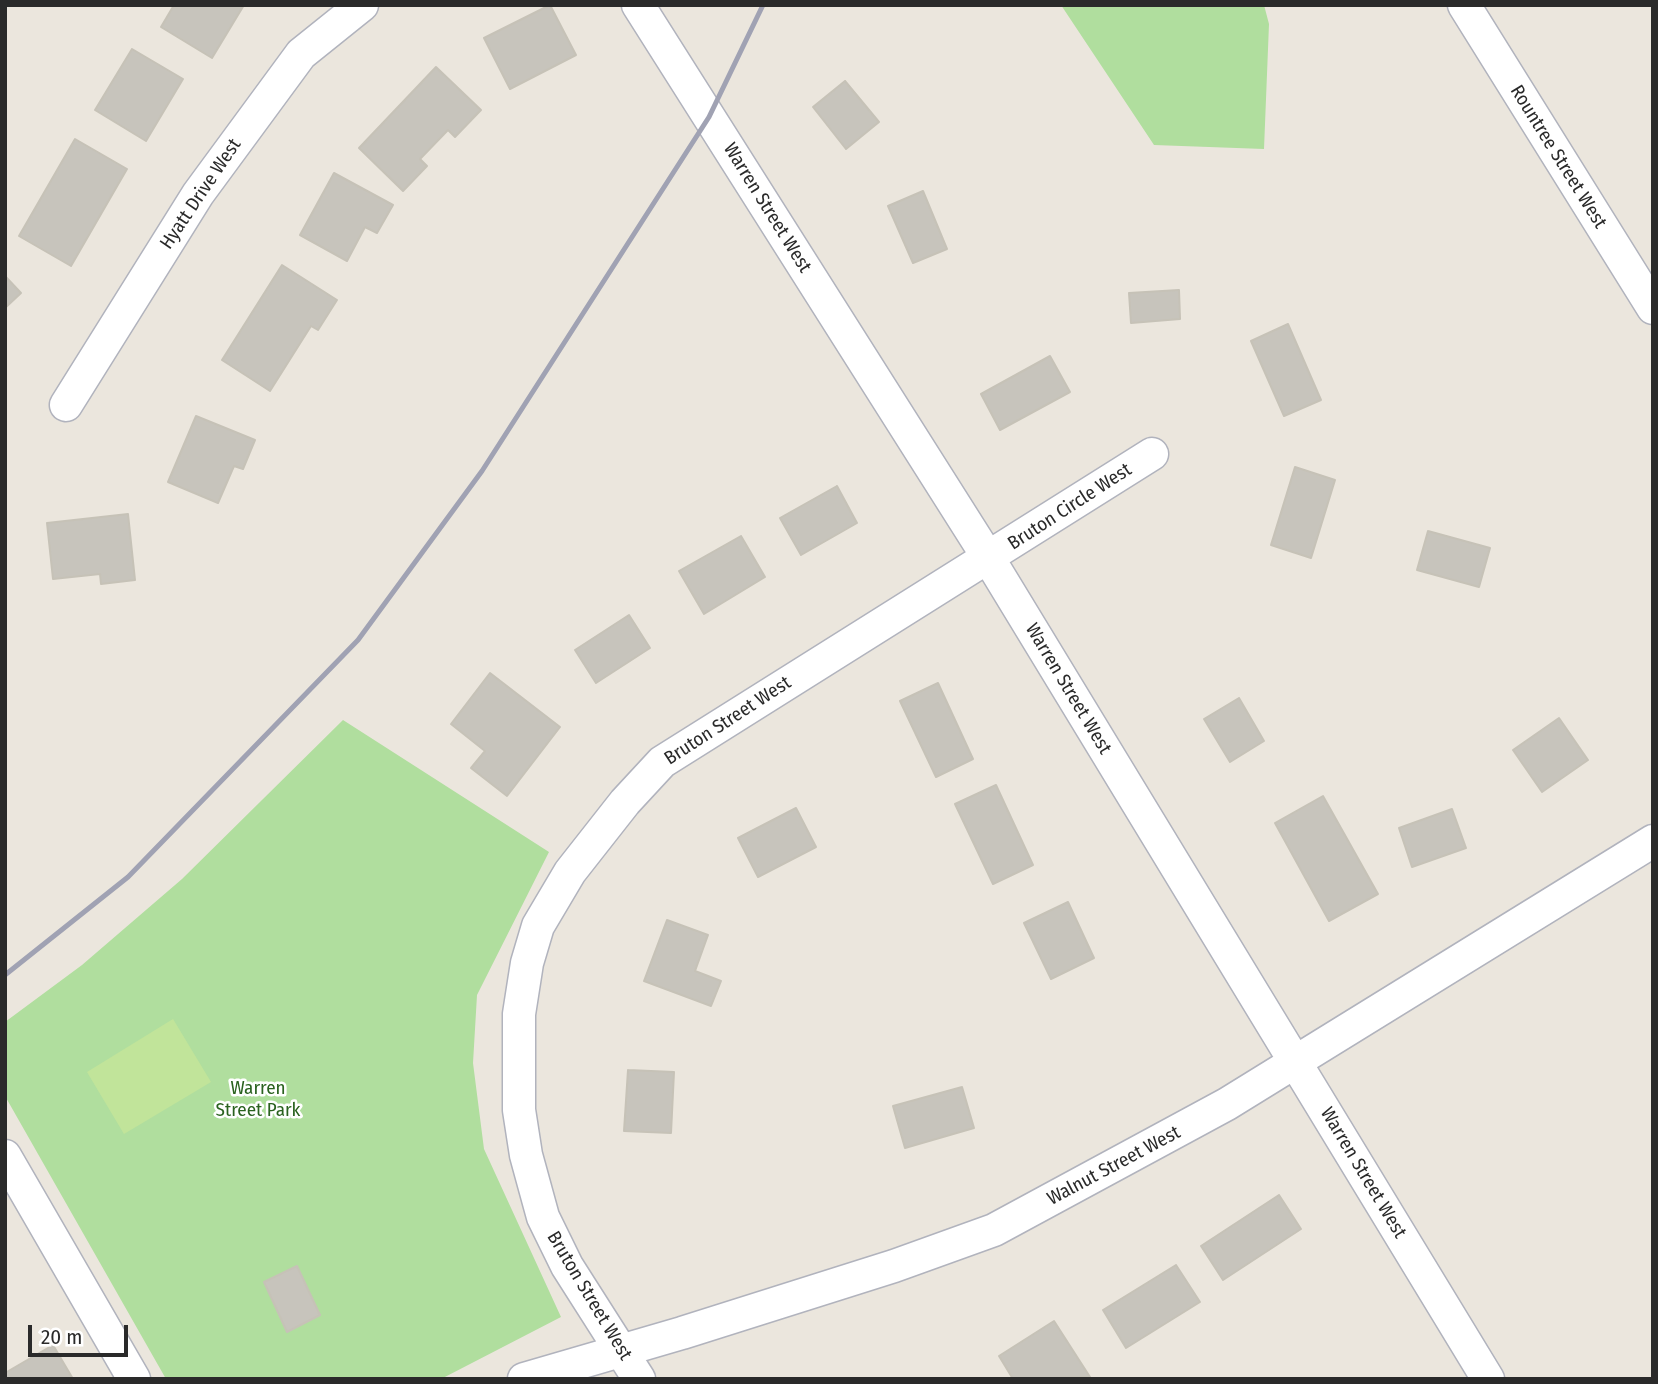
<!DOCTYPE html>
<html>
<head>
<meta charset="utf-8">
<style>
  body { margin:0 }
  #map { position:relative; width:1658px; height:1384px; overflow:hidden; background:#ebe6dd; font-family:"Fira Sans Condensed",sans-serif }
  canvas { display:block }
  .frame { position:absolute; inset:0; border:7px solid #2a2a2a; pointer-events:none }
  .scale { position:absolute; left:28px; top:1325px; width:100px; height:32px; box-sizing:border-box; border:4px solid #2a2a2a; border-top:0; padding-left:9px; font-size:21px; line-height:24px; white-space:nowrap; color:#2a2a2a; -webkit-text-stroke:5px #fff; paint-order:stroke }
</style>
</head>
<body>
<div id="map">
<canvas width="1658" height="1384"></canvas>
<div class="frame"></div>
<div class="scale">20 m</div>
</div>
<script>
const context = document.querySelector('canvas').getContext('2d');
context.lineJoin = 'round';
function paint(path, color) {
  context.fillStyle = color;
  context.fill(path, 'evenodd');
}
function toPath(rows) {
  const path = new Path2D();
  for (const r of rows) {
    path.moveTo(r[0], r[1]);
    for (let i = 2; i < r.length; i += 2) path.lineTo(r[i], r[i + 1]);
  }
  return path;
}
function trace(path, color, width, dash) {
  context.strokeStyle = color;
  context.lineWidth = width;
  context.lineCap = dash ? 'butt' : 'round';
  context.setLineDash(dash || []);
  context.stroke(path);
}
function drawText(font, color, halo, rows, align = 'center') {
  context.font = font + ' "Fira Sans Condensed",sans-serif';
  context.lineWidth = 5;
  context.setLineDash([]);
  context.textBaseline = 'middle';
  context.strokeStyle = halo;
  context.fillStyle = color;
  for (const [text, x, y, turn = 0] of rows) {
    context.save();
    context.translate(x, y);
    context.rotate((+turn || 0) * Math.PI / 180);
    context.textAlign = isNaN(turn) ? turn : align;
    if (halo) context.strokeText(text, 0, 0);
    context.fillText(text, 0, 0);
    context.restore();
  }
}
const green = toPath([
  [1061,5,1264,5,1269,24,1264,149,1154,145],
  [343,720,549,852,477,995,473,1063,484,1149,561,1317,441,1379,166,1379,5,1096,5,1022,82,965,182,879]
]);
const pitch = toPath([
  [173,1019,211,1082,124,1134,87,1072]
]);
const building = toPath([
  [174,5,244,5,212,58,161,27,174,5],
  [550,5,576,55,510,89,484,38,550,5],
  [132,49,183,79,146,141,95,110,132,49],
  [436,67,481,110,455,137,448,130,420,159,427,166,403,191,359,148,436,67],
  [845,81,879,122,846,149,813,107,845,81],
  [75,139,127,169,71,266,19,236,75,139],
  [334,173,393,205,377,233,365,227,347,261,300,235,334,173],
  [923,191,947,249,913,263,888,206,923,191],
  [282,265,337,300,318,330,311,326,270,391,222,360,282,265],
  [5,276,21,293,5,308,5,276],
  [1179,290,1180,319,1131,323,1129,293,1179,290],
  [1288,324,1321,400,1284,416,1251,341,1288,324],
  [1050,356,1070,392,1000,430,981,394,1050,356],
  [196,416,255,440,243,469,234,466,218,503,168,482,196,416],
  [1295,467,1335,480,1311,558,1271,545,1295,467],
  [837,486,857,523,801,555,780,518,837,486],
  [128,514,135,580,101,584,100,574,53,579,47,523,128,514],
  [1428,531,1490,548,1479,587,1417,570,1428,531],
  [741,536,765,577,704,614,679,571,741,536],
  [629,615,650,648,596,683,575,650,629,615],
  [490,673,560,727,507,796,471,768,485,751,451,724,490,673],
  [938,683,973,759,936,777,900,701,938,683],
  [1239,698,1264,741,1230,762,1204,719,1239,698],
  [1559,718,1588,760,1542,792,1513,750,1559,718],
  [996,785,1033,865,993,884,955,804,996,785],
  [1323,796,1378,894,1329,921,1275,823,1323,796],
  [796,808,816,847,758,877,738,838,796,808],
  [1452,809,1466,848,1412,867,1399,828,1452,809],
  [1068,902,1094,958,1051,979,1024,923,1068,902],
  [667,920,708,935,695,971,721,981,711,1006,644,981,667,920],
  [628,1070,674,1072,671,1133,624,1131,628,1070],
  [962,1087,974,1128,905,1148,893,1106,962,1087],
  [1279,1195,1301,1229,1223,1280,1201,1246,1279,1195],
  [1176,1265,1200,1302,1126,1348,1103,1310,1176,1265],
  [297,1266,320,1315,287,1332,264,1282,297,1266],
  [1054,1321,1090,1377,1013,1379,999,1356,1054,1321],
  [53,1345,73,1379,5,1379,5,1373,53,1345]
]);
const street = toPath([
  [638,5,989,559,1488,1379],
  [1464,5,1653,308],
  [66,405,198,194,301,54,362,5],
  [5,1156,134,1379],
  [524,1379,682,1333,894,1266,994,1230,1227,1104,1653,841],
  [639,1379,567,1266,543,1217,526,1155,519,1110,519,1014,527,963,538,926,570,872,625,802,662,762,1152,454]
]);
const rail = toPath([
  [5,975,128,877,358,640,482,471,709,117,763,5]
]);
const streetNames = [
  ["Rountree Street West",1558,157,58],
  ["Hyatt Drive West",201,194,-56],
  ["Warren Street West",767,208,58],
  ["Bruton Circle West",1070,507,-33],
  ["Warren Street West",1068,689,59],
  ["Bruton Street West",728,721,-33],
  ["Walnut Street West",1114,1166,-28],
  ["Warren Street West",1363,1173,59],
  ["Bruton Street West",589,1296,59]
];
const parkNames = [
  ["Warren",258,1089],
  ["Street Park",258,1111]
];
paint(green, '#b0de9e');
paint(pitch, '#c1e49a');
paint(building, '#c7c4bc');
trace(building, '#c6c2b7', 2);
trace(street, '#b1b3bd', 35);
trace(street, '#fff', 32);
trace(rail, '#a0a2b3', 5);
drawText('19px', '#2a2a2a', '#fff', streetNames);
drawText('19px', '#2a621f', '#fff', parkNames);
</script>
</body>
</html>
